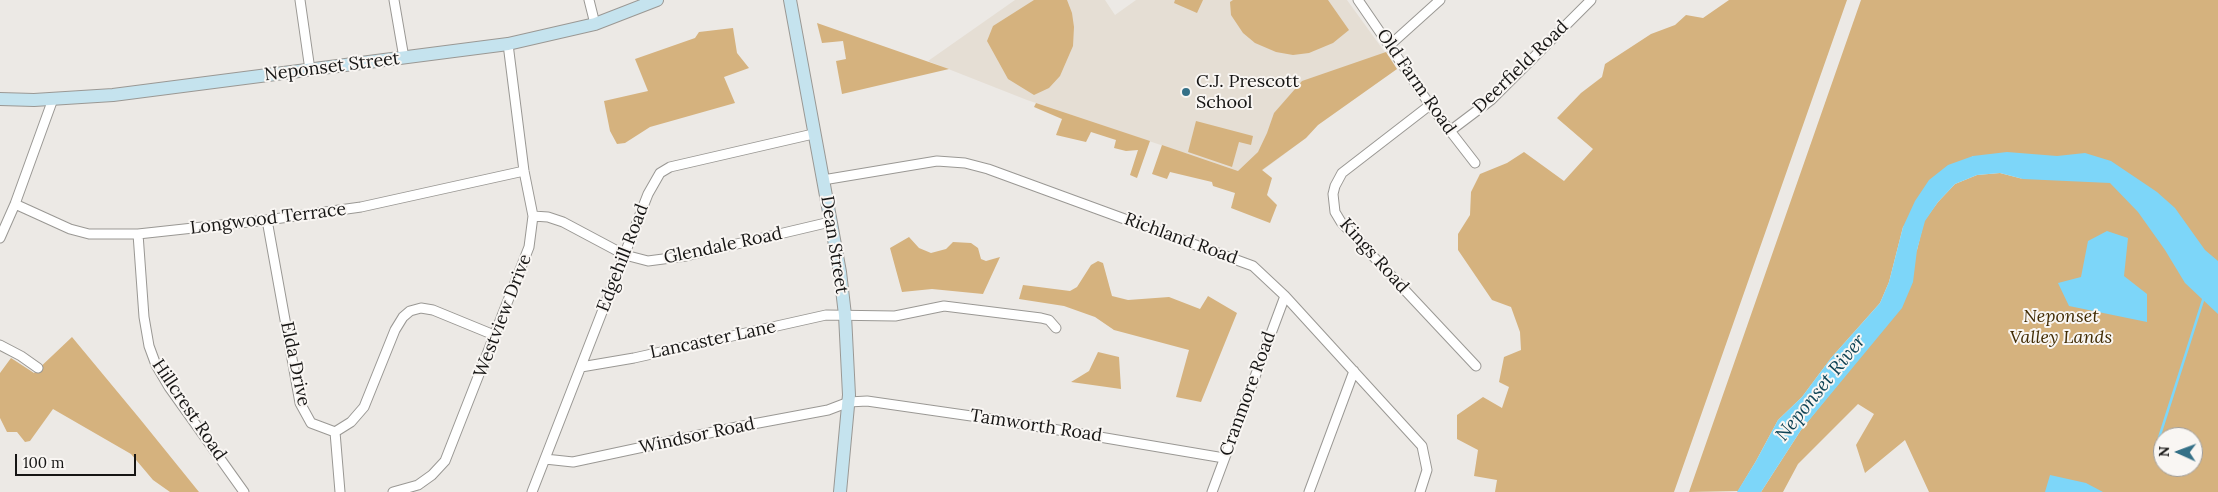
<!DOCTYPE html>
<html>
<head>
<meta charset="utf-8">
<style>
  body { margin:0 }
  #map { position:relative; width:2218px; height:492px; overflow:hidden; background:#ece9e5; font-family:Lora,serif }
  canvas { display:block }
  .north { position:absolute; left:2153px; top:427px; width:50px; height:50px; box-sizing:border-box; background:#f9f6f3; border:1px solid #9e9c9a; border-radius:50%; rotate:272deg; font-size:14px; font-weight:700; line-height:20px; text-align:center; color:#161514 }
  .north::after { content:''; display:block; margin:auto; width:18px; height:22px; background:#347087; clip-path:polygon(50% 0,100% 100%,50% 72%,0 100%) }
  .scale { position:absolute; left:15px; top:454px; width:121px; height:22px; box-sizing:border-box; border:2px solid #161514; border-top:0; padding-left:6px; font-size:15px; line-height:18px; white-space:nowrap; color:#161514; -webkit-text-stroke:4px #f9f6f3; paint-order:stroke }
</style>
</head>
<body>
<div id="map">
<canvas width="2218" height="492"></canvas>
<div class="north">N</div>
<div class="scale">100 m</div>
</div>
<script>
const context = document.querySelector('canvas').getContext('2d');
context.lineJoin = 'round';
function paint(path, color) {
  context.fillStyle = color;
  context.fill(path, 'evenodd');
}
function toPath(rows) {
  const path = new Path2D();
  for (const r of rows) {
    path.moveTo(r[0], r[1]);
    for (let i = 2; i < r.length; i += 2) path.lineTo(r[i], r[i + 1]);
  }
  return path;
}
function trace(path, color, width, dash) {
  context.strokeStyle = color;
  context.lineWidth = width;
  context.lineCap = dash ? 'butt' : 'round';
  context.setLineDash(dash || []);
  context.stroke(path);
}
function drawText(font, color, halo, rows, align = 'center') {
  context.font = font + ' Lora,serif';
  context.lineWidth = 4;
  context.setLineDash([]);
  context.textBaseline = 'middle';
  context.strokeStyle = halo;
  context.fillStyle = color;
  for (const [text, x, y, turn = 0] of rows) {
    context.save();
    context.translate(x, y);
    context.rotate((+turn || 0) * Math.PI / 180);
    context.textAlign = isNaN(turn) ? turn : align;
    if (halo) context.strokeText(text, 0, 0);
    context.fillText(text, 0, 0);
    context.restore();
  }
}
const built = toPath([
  [1015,0,1105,0,1115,15,1136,0,1347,0,1397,69,1318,125,1306,138,1247,182,1238,171,1027,100,928,61]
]);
const green = toPath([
  [1034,0,1067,0,1072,13,1074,27,1073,46,1060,76,1049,88,1034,95,1008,79,987,41,993,26],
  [1175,0,1203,0,1197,13,1174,3],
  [1233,0,1328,0,1349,30,1333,43,1309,53,1293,55,1276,52,1255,43,1243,33,1231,15,1230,2],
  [1729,0,1847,0,1674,492,1495,492,1497,480,1474,476,1478,450,1457,439,1457,415,1483,397,1502,408,1509,387,1499,382,1504,357,1521,350,1520,332,1511,307,1492,300,1458,250,1458,234,1470,215,1471,192,1480,174,1507,163,1524,152,1564,181,1593,149,1557,118,1581,93,1602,77,1605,64,1651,34,1675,25,1686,15,1703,18],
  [1861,0,2218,0,2218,492,1929,492,1905,440,1865,473,1856,445,1874,414,1858,404,1798,464,1783,492,1761,492,1801,430,1850,369,1917,250,1924,221,1938,202,1955,184,1977,175,2000,173,2023,179,1973,156,1903,227,1889,282,1880,303,1831,358,1802,397,1778,420,1756,461,1738,491,1689,492],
  [2163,437,2193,437,2193,467,2163,467],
  [817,23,949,69,842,94,836,61,846,59,843,41,822,43],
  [733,28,737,53,749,68,724,77,735,103,650,127,625,143,617,144,610,131,604,101,648,91,635,59,695,38,699,32],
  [1386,52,1397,69,1318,125,1306,138,1262,170,1272,178,1267,195,1277,205,1270,223,1231,208,1235,193,1213,186,1212,182,1170,172,1167,179,1152,174,1162,145,1238,171,1258,152,1267,133,1274,113,1302,81],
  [1036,103,1150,141,1137,178,1130,175,1138,150,1126,151,1114,148,1116,140,1091,132,1086,142,1056,135,1062,119,1034,107],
  [1196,121,1253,136,1251,145,1239,142,1232,167,1188,152],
  [909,237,919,248,931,253,946,249,953,242,971,243,978,248,981,259,986,261,1000,257,983,294,932,289,902,292,890,248],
  [1098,261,1103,263,1112,296,1128,300,1169,297,1200,309,1208,296,1237,313,1201,402,1176,397,1189,350,1114,330,1095,317,1064,306,1019,299,1023,285,1070,291,1077,287,1091,265],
  [72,337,140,419,199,492,170,492,153,480,131,454,53,409,30,441,25,442,17,432,7,432,0,418,0,373,11,358,34,373],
  [1098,352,1119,357,1121,389,1071,382,1089,371]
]);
const water = toPath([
  [2007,152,2057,156,2085,153,2111,161,2157,192,2175,208,2205,250,2218,261,2218,314,2185,283,2165,250,2138,212,2110,183,2023,179,2000,173,1977,175,1955,184,1938,202,1925,221,1917,250,1913,282,1902,308,1801,430,1761,492,1737,492,1756,461,1778,420,1802,397,1831,358,1880,303,1889,282,1903,227,1915,201,1929,180,1948,165,1973,156],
  [2107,231,2128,238,2124,276,2147,294,2147,322,2069,306,2058,283,2081,277,2088,241],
  [2050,475,2086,483,2103,492,2045,492]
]);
const stream = toPath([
  [2159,438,2204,297]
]);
const street = toPath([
  [300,0,310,70],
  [394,0,404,58],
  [589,0,595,24],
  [1358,0,1430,105,1475,163],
  [1390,45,1440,0],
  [1430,105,1342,173,1335,186,1333,194,1335,212,1341,222,1476,366],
  [1450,131,1491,100,1591,0],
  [823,180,937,161,965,163,988,169,1253,266,1285,296,1422,446,1427,470,1420,492],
  [15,204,70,229,89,234,138,234,267,220,361,207,524,171],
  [533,216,548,217,563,222,625,255,648,261,686,256,830,222],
  [267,220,300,403,311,423,335,432,340,492],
  [138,234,144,317,149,346,156,365,169,387,244,492],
  [0,238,15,204,53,99],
  [0,345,21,356,38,368],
  [581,367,634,358,826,315,895,316,944,306,1041,318,1049,320,1056,328],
  [335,432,351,422,364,407,395,330,403,317,410,311,421,308,433,310,494,335],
  [545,459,573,462,737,427,828,410,849,402,867,401,999,420,1224,458],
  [393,492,418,485,432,475,445,461,529,247,533,216,524,171,508,44],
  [532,492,648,194,660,173,670,167,813,134],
  [1212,492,1285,296],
  [1309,492,1354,371]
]);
const secondary = toPath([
  [790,0,840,272,845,315,849,395,840,492],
  [0,99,34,100,113,95,508,44,595,24,657,0]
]);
const markers = [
  [1186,92,5,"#347087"]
];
const streetNames = [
  ["Neponset Street",332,67,-7],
  ["Deerfield Road",1521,67,-44],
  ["Old Farm Road",1416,82,55],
  ["Longwood Terrace",268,219,-7],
  ["Richland Road",1181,239,20],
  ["Dean Street",834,245,81],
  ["Glendale Road",723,246,-12],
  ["Kings Road",1374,256,48],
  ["Edgehill Road",623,258,-69],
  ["Westview Drive",503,316,-69],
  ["Lancaster Lane",713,340,-12],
  ["Elda Drive",295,364,78],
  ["Cranmore Road",1248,394,-70],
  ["Hillcrest Road",189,410,56],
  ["Tamworth Road",1036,426,9],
  ["Windsor Road",697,436,-12]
];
const poiNames = [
  ["C.J. Prescott",1196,82],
  ["School",1196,103]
];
const parkNames = [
  ["Neponset",2061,317],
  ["Valley Lands",2061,338]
];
const waterNames = [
  ["Neponset River",1821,388,-51]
];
paint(built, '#e5ded4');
paint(green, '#d5b27e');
paint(water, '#7dd6f9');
trace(stream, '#7dd6f9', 2.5);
trace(street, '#9a9894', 11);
trace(secondary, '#9a9894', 14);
trace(street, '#fff', 9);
trace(secondary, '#c5e3ee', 12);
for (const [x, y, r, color] of markers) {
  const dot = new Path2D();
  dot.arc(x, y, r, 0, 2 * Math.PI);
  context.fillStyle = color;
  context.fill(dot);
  trace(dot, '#f9f6f3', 2);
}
drawText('18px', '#161514', '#f9f6f3', streetNames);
drawText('18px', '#161514', '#f9f6f3', poiNames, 'left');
drawText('italic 18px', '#412b03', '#f9f6f3', parkNames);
drawText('italic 19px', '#0f4456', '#f9f6f3', waterNames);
</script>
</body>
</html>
